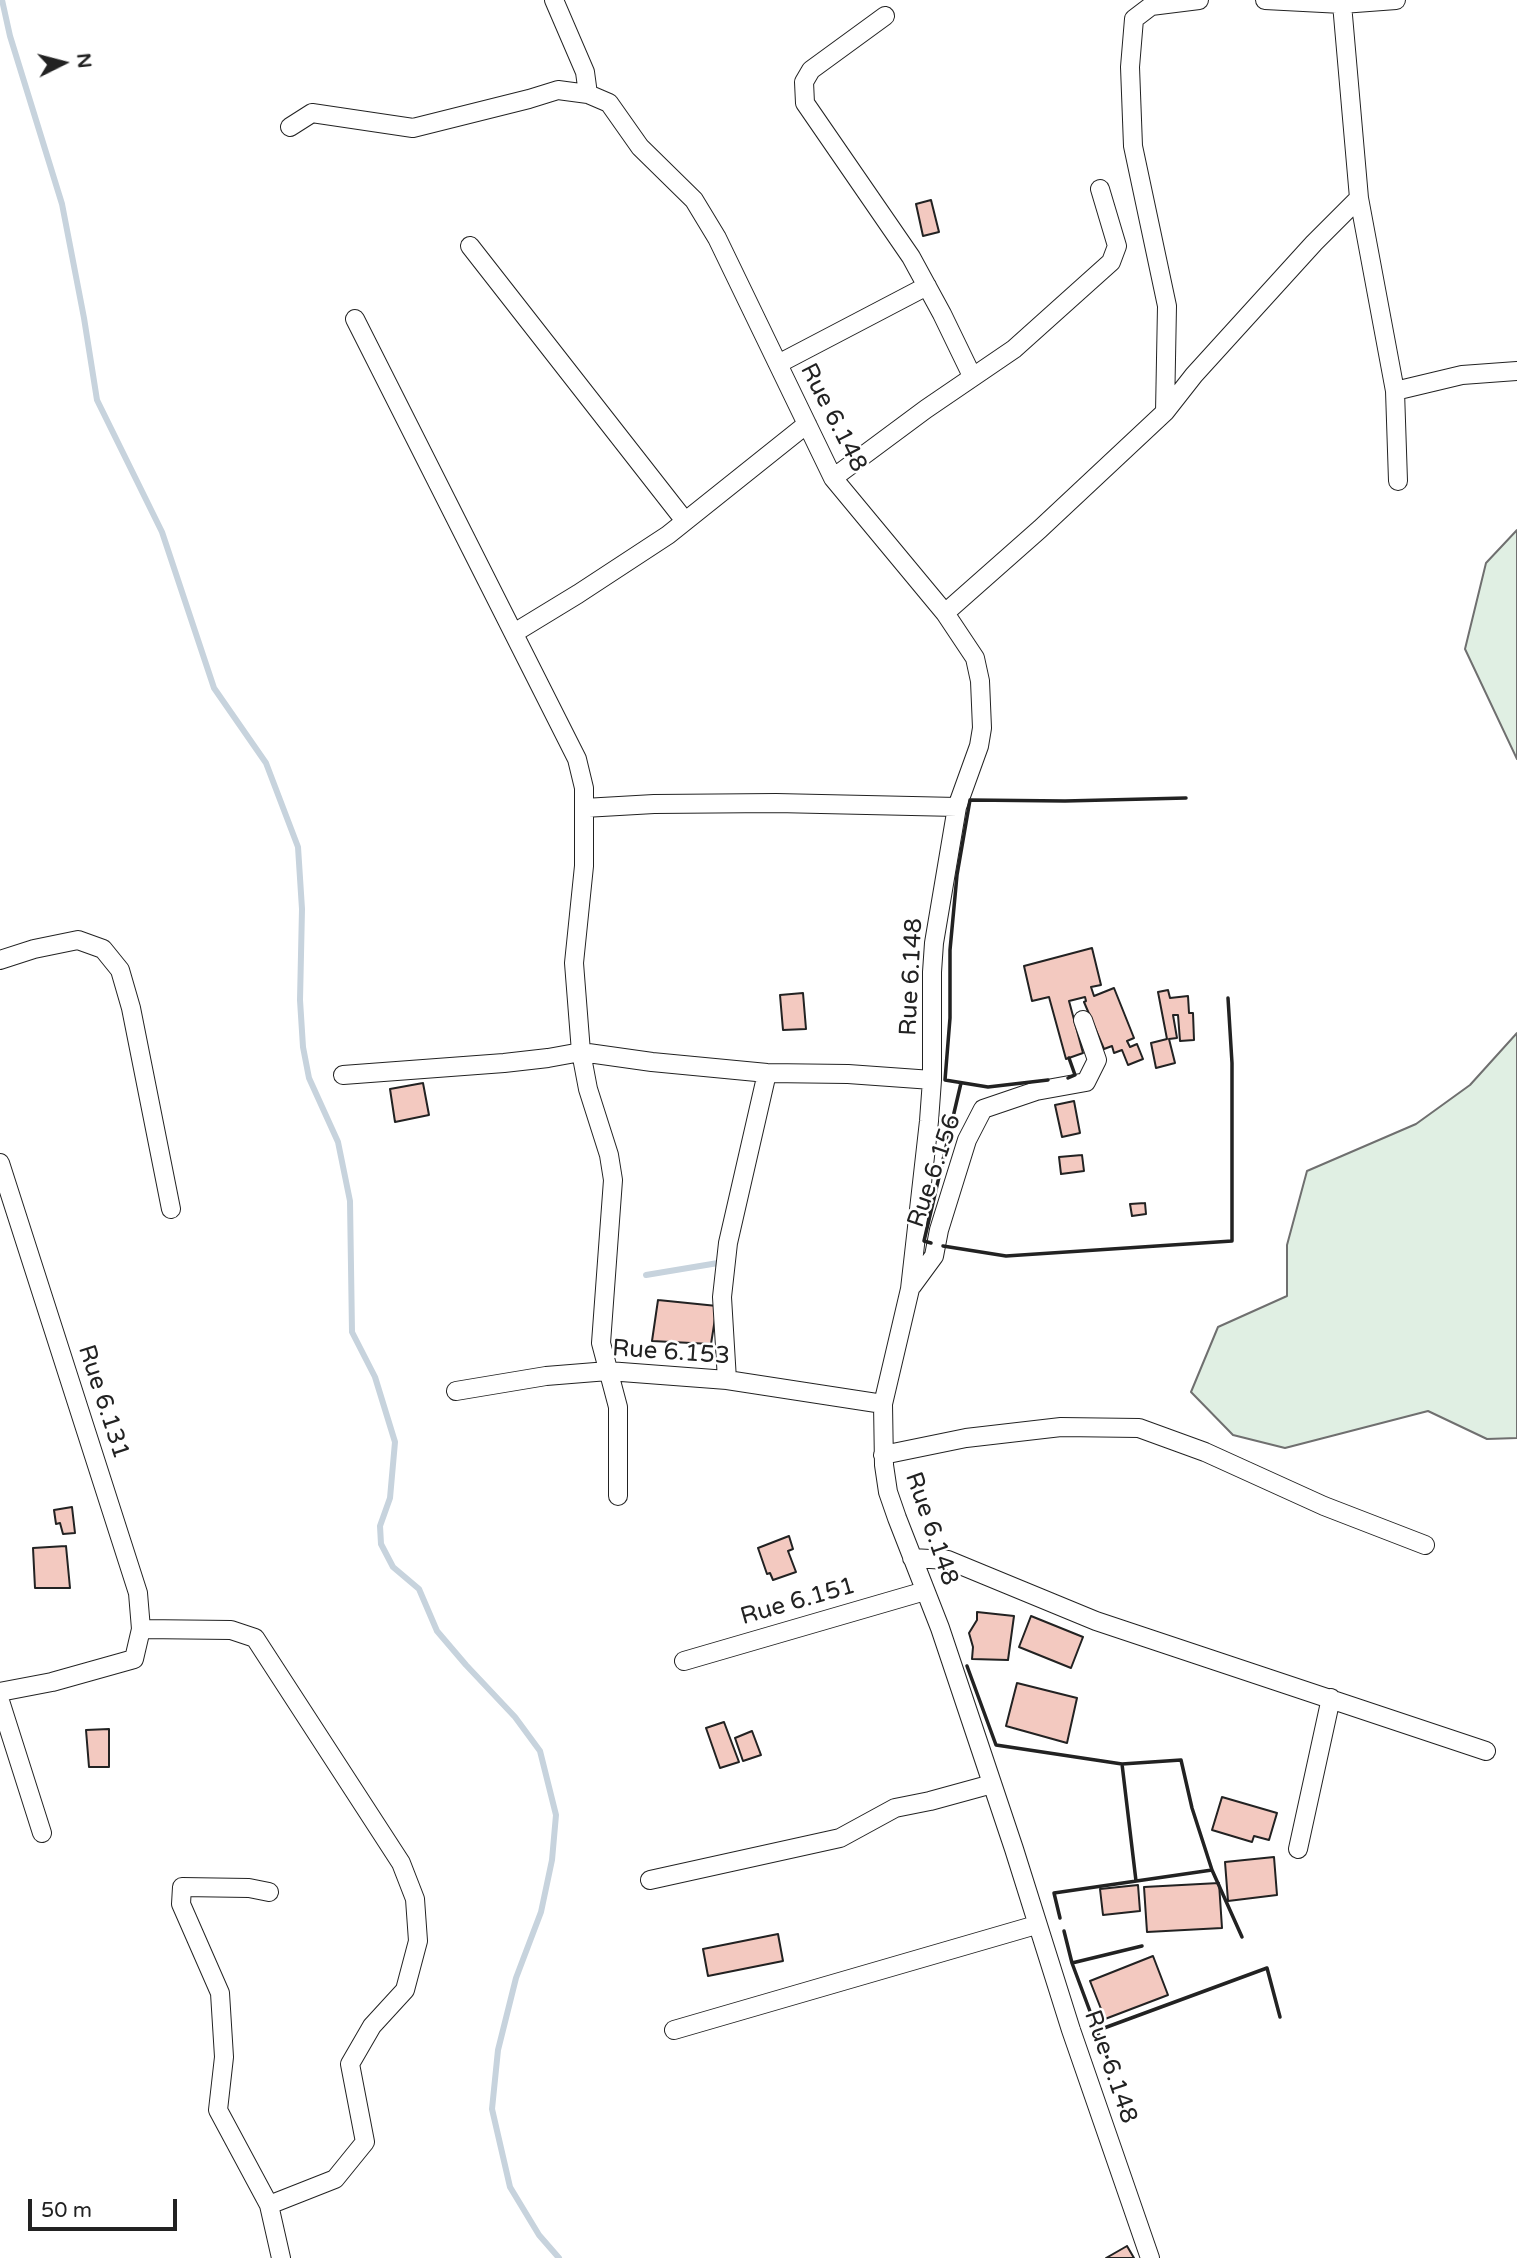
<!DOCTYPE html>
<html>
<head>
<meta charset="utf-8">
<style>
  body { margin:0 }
  #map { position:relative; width:1517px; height:2258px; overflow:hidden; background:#fff; font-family:"Varela Round",sans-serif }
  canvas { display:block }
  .north { position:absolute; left:28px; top:28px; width:70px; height:70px; -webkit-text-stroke:5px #fff; paint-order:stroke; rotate:84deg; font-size:19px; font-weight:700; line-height:28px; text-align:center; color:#222 }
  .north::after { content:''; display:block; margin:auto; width:24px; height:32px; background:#222; clip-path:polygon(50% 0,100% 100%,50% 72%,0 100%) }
  .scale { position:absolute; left:28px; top:2199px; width:149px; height:32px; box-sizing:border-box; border:4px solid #222; border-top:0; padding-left:9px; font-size:21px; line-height:24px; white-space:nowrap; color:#222; -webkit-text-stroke:5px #fff; paint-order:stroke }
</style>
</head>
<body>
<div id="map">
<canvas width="1517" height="2258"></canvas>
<div class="north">N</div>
<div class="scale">50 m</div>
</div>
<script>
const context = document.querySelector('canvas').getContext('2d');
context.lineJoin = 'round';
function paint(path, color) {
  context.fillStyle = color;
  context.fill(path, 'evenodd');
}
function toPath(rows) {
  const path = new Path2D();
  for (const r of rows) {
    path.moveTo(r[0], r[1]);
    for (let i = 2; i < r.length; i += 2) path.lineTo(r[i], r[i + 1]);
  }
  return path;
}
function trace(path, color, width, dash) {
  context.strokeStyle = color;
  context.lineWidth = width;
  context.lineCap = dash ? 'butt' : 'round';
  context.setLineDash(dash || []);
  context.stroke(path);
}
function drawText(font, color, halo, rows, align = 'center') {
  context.font = font + ' "Varela Round",sans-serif';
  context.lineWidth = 5;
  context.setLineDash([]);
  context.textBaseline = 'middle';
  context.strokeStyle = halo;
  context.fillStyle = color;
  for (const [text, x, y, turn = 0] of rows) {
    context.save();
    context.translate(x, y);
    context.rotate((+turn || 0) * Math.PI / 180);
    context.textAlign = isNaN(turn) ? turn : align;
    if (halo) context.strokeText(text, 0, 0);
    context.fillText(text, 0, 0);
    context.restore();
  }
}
const green = toPath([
  [1517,530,1517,759,1465,649,1486,563,1517,530],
  [1517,1033,1517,1438,1487,1439,1428,1411,1285,1448,1233,1435,1191,1392,1218,1327,1287,1296,1287,1245,1307,1171,1416,1124,1470,1085,1517,1033]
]);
const stream = toPath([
  [2,0,10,36,62,204,84,318,97,400,162,532,214,688,266,763,298,847,302,909,300,1000,303,1047,309,1078,338,1142,350,1201,352,1332,375,1377,395,1442,390,1498,380,1526,381,1544,393,1567,419,1589,437,1631,466,1665,515,1717,540,1751,556,1815,552,1860,541,1912,516,1978,498,2050,492,2109,510,2187,539,2235,559,2258],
  [646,1275,724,1262]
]);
const building = toPath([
  [931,200,939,232,923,236,916,204,931,200],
  [1092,948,1101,985,1091,987,1094,996,1114,988,1134,1038,1127,1041,1130,1047,1137,1044,1143,1059,1128,1065,1122,1050,1114,1053,1112,1046,1104,1049,1084,1002,1086,1001,1085,997,1069,1001,1083,1053,1066,1059,1049,997,1032,1001,1024,966,1092,948],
  [1168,990,1170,998,1188,996,1189,1013,1193,1013,1194,1040,1180,1041,1178,1015,1173,1015,1177,1038,1169,1039,1175,1063,1156,1068,1151,1043,1167,1039,1158,992,1168,990],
  [803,993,806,1029,783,1030,780,995,803,993],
  [423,1083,429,1115,395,1122,390,1089,423,1083],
  [1074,1101,1080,1133,1062,1137,1055,1105,1074,1101],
  [1082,1155,1084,1171,1061,1174,1059,1157,1082,1155],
  [1145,1203,1146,1214,1132,1216,1130,1204,1145,1203],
  [658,1300,717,1306,711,1344,652,1341,658,1300],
  [72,1507,75,1533,63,1534,60,1523,56,1524,54,1510,72,1507],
  [789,1536,793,1549,788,1551,796,1572,773,1580,770,1573,767,1574,758,1548,789,1536],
  [66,1546,70,1588,35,1588,33,1548,66,1546],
  [977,1612,1014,1616,1008,1660,972,1659,973,1647,969,1633,977,1620,977,1612],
  [1031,1616,1083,1637,1071,1668,1019,1647,1031,1616],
  [1017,1683,1077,1698,1067,1743,1006,1726,1017,1683],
  [724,1722,739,1762,720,1768,706,1728,724,1722],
  [109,1729,109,1767,89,1767,86,1730,109,1729],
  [752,1731,761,1755,743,1761,735,1738,752,1731],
  [1222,1797,1277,1813,1269,1840,1254,1836,1252,1842,1212,1830,1222,1797],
  [1274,1857,1277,1895,1228,1901,1225,1862,1274,1857],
  [1219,1883,1222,1928,1147,1932,1144,1887,1219,1883],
  [1138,1885,1140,1911,1103,1915,1100,1889,1138,1885],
  [778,1934,783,1961,708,1976,703,1949,778,1934],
  [1153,1956,1168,1995,1105,2019,1090,1981,1153,1956],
  [1127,2246,1134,2258,1106,2258,1127,2246]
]);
const street = toPath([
  [554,0,585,72,588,94],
  [1265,0,1342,4,1396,0],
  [885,16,811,70,804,82,805,103,911,257,942,314,972,376],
  [290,127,312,113,413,128,529,99,558,90,588,94,609,103,640,147,694,200,717,238,833,478,945,613,975,658,980,681,982,728,979,746,957,807,934,943,932,972,932,1080,929,1121,910,1289,883,1404,884,1465,888,1492,897,1518,940,1628,1014,1849,1071,2030,1150,2258],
  [1359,198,1395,391,1398,481],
  [470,246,685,521],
  [355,319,577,759,584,788,584,866,574,963,581,1052,588,1089,609,1155,613,1180,601,1343,618,1407,618,1496],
  [778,364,927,286],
  [1395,391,1462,375,1517,371],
  [1165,412,1167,306,1133,146,1130,67,1134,19,1151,6,1199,0],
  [833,478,926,409,1014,349,1111,262,1117,246,1100,189],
  [945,613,1040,529,1165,412,1194,375,1314,243,1359,198,1342,4],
  [514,633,578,594,668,535,807,424],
  [584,808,654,804,776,803,957,807],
  [0,960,34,949,78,940,103,949,120,970,131,1008,171,1209],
  [343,1075,504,1063,548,1058,581,1052,652,1062,767,1073,848,1074,932,1080],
  [0,1163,138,1593,141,1629,134,1659,52,1682,0,1692],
  [912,1286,934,1256,939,1230,967,1140,983,1109,1036,1091,1086,1082,1097,1060,1083,1020],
  [727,1380,722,1297,728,1243,767,1073],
  [456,1391,546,1376,608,1371,727,1380,883,1404],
  [883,1455,966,1438,1061,1427,1139,1428,1205,1452,1324,1506,1425,1545],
  [912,1558,948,1560,1096,1621,1486,1751],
  [141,1629,231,1630,255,1638,401,1863,415,1899,418,1941,405,1990,372,2026,350,2064,365,2142,335,2179,269,2205],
  [684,1661,925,1591],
  [0,1701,42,1833],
  [1298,1849,1331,1698],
  [650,1880,840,1838,895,1808,930,1801,992,1784],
  [269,1892,249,1888,182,1887,181,1904,220,1993,224,2057,218,2110,269,2205,281,2258],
  [674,2030,1036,1925]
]);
const wall = toPath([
  [1068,1078,1075,1075,1069,1058],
  [1048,1080,988,1087,945,1080,950,1018,950,950,957,875,970,800,1065,801,1186,798],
  [931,1243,924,1241,961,1083],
  [943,1246,1006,1256,1232,1241,1232,1063,1228,998],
  [967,1666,996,1745,1122,1764,1181,1760,1192,1808,1212,1870],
  [1122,1764,1136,1881],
  [1060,1918,1054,1893,1212,1870,1242,1937],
  [1064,1931,1072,1963,1107,2057],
  [1072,1963,1142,1946],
  [1096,2031,1267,1968,1280,2017]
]);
const streetNames = [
  ["Rue 6.148",833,418,63],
  ["Rue 6.148",912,977,-87],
  ["Rue 6.156",935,1171,-71],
  ["Rue 6.153",671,1353,4],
  ["Rue 6.131",103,1402,72],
  ["Rue 6.148",931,1529,71],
  ["Rue 6.151",798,1602,-16],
  ["Rue 6.148",1110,2067,71]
];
paint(green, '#e0efe3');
trace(green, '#6f6f6f', 2);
trace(stream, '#c7d3dd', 6);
paint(building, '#f3c9c0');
trace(building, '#222', 2);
trace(street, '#222', 20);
trace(street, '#fff', 18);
trace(wall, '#222', 3.5);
drawText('24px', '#222', '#fff', streetNames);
</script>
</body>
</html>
